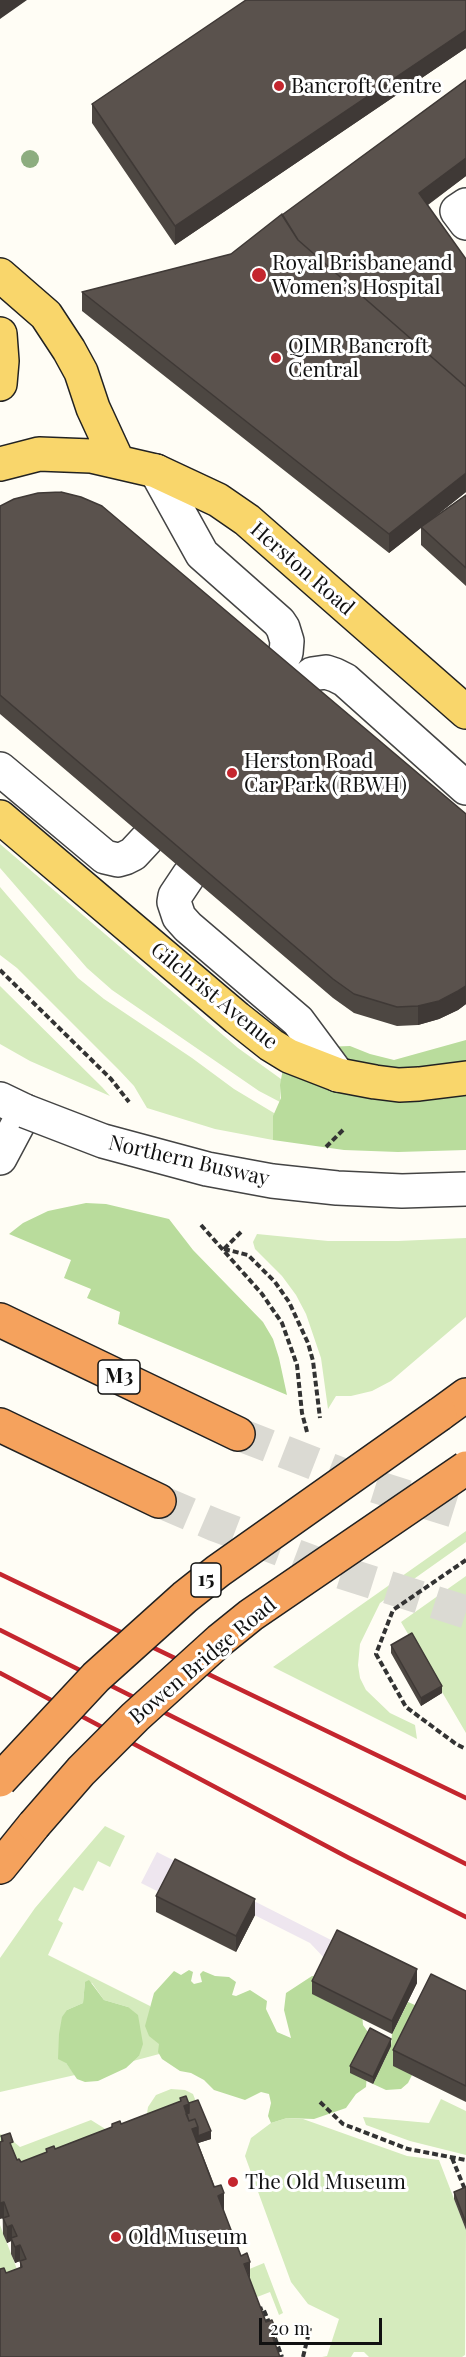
<!DOCTYPE html>
<html>
<head>
<meta charset="utf-8">
<style>
  body { margin:0 }
  #map { position:relative; width:466px; height:2357px; overflow:hidden; background:#fffdf5; font-family:"Playfair Display",serif }
  canvas { display:block }
  .scale { position:absolute; left:259px; top:2318px; width:123px; height:27px; box-sizing:border-box; border:3px solid #111; border-top:0; padding-left:8px; font-size:18px; line-height:21px; white-space:nowrap; color:#111; -webkit-text-stroke:4px #fff; paint-order:stroke }
</style>
</head>
<body>
<div id="map">
<canvas width="466" height="2357"></canvas>
<div class="scale">20 m</div>
</div>
<script>
const context = document.querySelector('canvas').getContext('2d');
context.lineJoin = 'round';
function paint(path, color) {
  context.fillStyle = color;
  context.fill(path, 'evenodd');
}
function toPath(rows) {
  const path = new Path2D();
  for (const r of rows) {
    path.moveTo(r[0], r[1]);
    for (let i = 2; i < r.length; i += 2) path.lineTo(r[i], r[i + 1]);
  }
  return path;
}
function trace(path, color, width, dash) {
  context.strokeStyle = color;
  context.lineWidth = width;
  context.lineCap = dash ? 'butt' : 'round';
  context.setLineDash(dash || []);
  context.stroke(path);
}
function drawText(font, color, halo, rows, align = 'center') {
  context.font = font + ' "Playfair Display",serif';
  context.lineWidth = 6;
  context.setLineDash([]);
  context.textBaseline = 'middle';
  context.strokeStyle = halo;
  context.fillStyle = color;
  for (const [text, x, y, turn = 0] of rows) {
    context.save();
    context.translate(x, y);
    context.rotate((+turn || 0) * Math.PI / 180);
    context.textAlign = isNaN(turn) ? turn : align;
    if (halo) context.strokeText(text, 0, 0);
    context.fillText(text, 0, 0);
    context.restore();
  }
}
const industrial = toPath([
  [157,1852,337,1943,328,1962,310,1943,175,1875,165,1895,141,1883]
]);
const green = toPath([
  [0,844,238,1048,281,1079,280,1102,259,1091,112,990,87,968,0,868],
  [0,887,78,978,104,999,192,1058,234,1089,274,1113,273,1140,215,1129,147,1108,134,1086,120,1071,17,968,0,955],
  [0,986,102,1087,110,1096,30,1061,0,1044],
  [257,1234,328,1241,398,1241,466,1238,466,1317,391,1381,372,1391,351,1396,336,1396,328,1409,321,1358,306,1314,296,1295,282,1276,255,1249,253,1242],
  [466,1531,466,1542,380,1603,360,1644,358,1665,360,1678,366,1690,390,1713,415,1725,417,1739,273,1667],
  [466,1576,466,1733,401,1622],
  [105,1826,125,1836,110,1867,98,1861,83,1891,74,1887,58,1920,63,1923,48,1955,150,2006,163,2053,133,2061,139,2056,128,2007,104,2000,92,1983,85,1982,83,2003,67,2010,66,2063,75,2075,0,2092,0,1958,35,1908],
  [171,2089,185,2090,193,2094,198,2107,146,2120,148,2107,156,2095],
  [441,2099,466,2111,466,2155,410,2141,366,2125,363,2117,429,2123],
  [287,2118,303,2119,407,2156,439,2160,466,2230,465,2355,462,2357,369,2357,364,2352,354,2352,351,2357,322,2357,327,2356,339,2319,308,2304,291,2282,245,2156,251,2138,271,2123],
  [91,2120,115,2135,21,2170,13,2150,0,2158,0,2134,8,2137,20,2147],
  [0,2225,20,2277,0,2285],
  [264,2263,283,2313,279,2315,270,2292,252,2299,244,2281,247,2270]
]);
const forest = toPath([
  [466,1040,466,1150,398,1152,344,1150,273,1140,273,1116,281,1098,280,1085,284,1063,295,1048,350,1046,370,1054,394,1060],
  [86,1203,106,1204,169,1219,193,1250,263,1322,273,1339,279,1358,287,1395,118,1324,120,1312,87,1298,91,1289,64,1278,71,1260,9,1234,23,1223,48,1211],
  [189,1970,193,1972,191,1981,194,1984,202,1982,200,1974,203,1971,215,1976,229,1977,236,1982,232,1995,236,1996,250,1990,267,2001,266,2009,277,2032,291,2038,284,2010,286,1993,312,1976,324,1978,362,2013,363,2025,370,2035,366,2087,356,2094,346,2108,314,2119,287,2118,271,2123,268,2116,271,2103,269,2094,261,2092,245,2100,214,2090,204,2080,191,2073,180,2071,162,2059,158,2052,159,2044,149,2036,145,2026,154,1993,174,1971,181,1975],
  [89,1980,104,2000,128,2007,138,2015,143,2044,139,2056,126,2068,98,2081,85,2082,77,2079,66,2063,58,2059,59,2034,62,2017,67,2010,83,2003,85,1982],
  [408,2002,422,2008,393,2065,412,2075,408,2083,401,2089,386,2090,373,2084,391,2046,392,2034]
]);
const highwayTunnel = toPath([
  [238,1434,367,1484,466,1515],
  [159,1501,215,1525,337,1571,466,1612]
]);
const path = toPath([
  [0,970,111,1079,129,1102],
  [326,1147,344,1129],
  [201,1225,262,1294,282,1323,297,1365,302,1413,307,1432],
  [224,1249,248,1255,275,1282,289,1302,308,1343,313,1361,320,1418],
  [224,1249,241,1232],
  [466,1560,393,1610,376,1654,406,1707,456,1744,466,1749],
  [320,2102,343,2124,408,2149,466,2160],
  [452,2158,466,2192],
  [257,2310,263,2308,270,2325],
  [275,2338,282,2357],
  [303,2357,310,2328]
]);
const minor = toPath([
  [466,205,457,211,466,223],
  [156,471,202,554,279,622,283,628,287,641,286,653,273,669],
  [295,689,312,674,326,672,335,675,345,680,466,788],
  [0,769,105,857,118,860,125,858,133,854,147,839],
  [189,875,175,896,174,902,179,917,188,927,298,1021,338,1075],
  [0,1099,25,1111,0,1158]
]);
const major = toPath([
  [0,275,46,315,69,350,81,372,93,408,117,460],
  [0,334,2,361,0,384],
  [0,464,39,454,91,456,156,471,218,500,247,520,466,712],
  [0,817,237,1018,271,1045,289,1056,338,1075,375,1082,399,1085,419,1084,466,1078]
]);
const highway = toPath([
  [0,1320,238,1434],
  [440,1414,466,1395],
  [0,1425,159,1501],
  [0,1867,34,1825]
]);
const rail = toPath([
  [0,1574,466,1798],
  [0,1630,466,1864],
  [0,1673,349,1858,466,1917]
]);
const minorBridge = toPath([
  [25,1111,103,1141,207,1169,272,1181,337,1188,402,1191,466,1189]
]);
const highwayBridge = toPath([
  [0,1780,96,1677,185,1597,218,1571,440,1414],
  [34,1825,81,1771,135,1717,220,1640,251,1615,466,1468]
]);
const trees = [
  [30,159]
];
const wall = toPath([
  [466,0,466,48,175,245,92,123,92,104],
  [466,80,466,176,428,205,466,492,436,516,466,495,466,586,421,545,421,528,389,553,82,311,82,292,231,254],
  [0,506,466,814,466,1004,458,1010,439,1019,418,1025,397,1026,354,1013,333,998,0,714],
  [391,1645,442,1693,421,1706,391,1653],
  [156,1896,255,1915,236,1952,156,1912],
  [312,1981,417,1983,392,2034,312,1994],
  [466,1991,466,2102,393,2066,393,2050],
  [391,2046,373,2084,350,2073,350,2066],
  [180,2098,189,2103,211,2139,198,2143,224,2210,223,2210,266,2322,275,2328,6,2273,20,2268,20,2261,15,2263,11,2254,11,2241,7,2243,3,2234,1,2136,13,2150,17,2160,21,2162,46,2153,46,2149,55,2149,112,2127,112,2124,121,2124,180,2102],
  [466,2187,466,2230,454,2199,454,2192]
]);
const shadedWall = toPath([
  [0,0,27,0,0,19],
  [466,30,466,48,175,245,175,226],
  [466,158,466,176,419,211,419,193],
  [466,473,466,492,389,553,389,534],
  [466,986,466,1004,458,1010,439,1019,418,1025,418,1006],
  [442,1686,442,1693,421,1706,421,1698],
  [255,1899,255,1915,236,1952,236,1936],
  [417,1969,417,1983,392,2034,392,2021],
  [391,2039,391,2046,373,2084,373,2077],
  [189,2104,189,2121,184,2106],
  [198,2127,211,2131,211,2139,192,2145,189,2129],
  [224,2193,224,2210,218,2212,218,2196],
  [4,2202,4,2218,0,2219,0,2203],
  [12,2225,12,2241,11,2238,11,2241,7,2243,7,2227],
  [20,2245,20,2261,15,2263,15,2247],
  [250,2262,250,2279,244,2264],
  [275,2328,275,2344,270,2330]
]);
const building = toPath([
  [246,0,466,0,466,30,175,226,92,104,246,0],
  [466,80,466,158,419,193,466,259,466,387,298,240,282,215,466,80],
  [282,214,298,240,466,387,466,473,389,534,82,292,231,254,282,214],
  [61,492,81,497,102,506,466,814,466,986,458,991,439,1001,418,1006,397,1007,354,994,333,979,0,695,0,506,14,499,38,493,61,492],
  [466,495,466,568,421,527,466,495],
  [412,1633,442,1686,421,1698,391,1645,412,1633],
  [175,1859,255,1899,236,1936,156,1896,175,1859],
  [337,1930,417,1969,392,2021,312,1981,337,1930],
  [431,1974,466,1991,466,2086,393,2050,431,1974],
  [370,2028,391,2039,373,2077,350,2066,370,2028],
  [186,2096,189,2104,184,2106,189,2121,195,2119,198,2127,192,2129,214,2187,221,2185,224,2193,218,2196,241,2256,247,2253,250,2262,244,2264,266,2322,272,2320,275,2328,270,2330,280,2357,0,2357,0,2269,4,2268,6,2273,22,2267,20,2261,26,2259,20,2245,15,2247,11,2238,17,2236,12,2225,7,2227,3,2218,9,2216,4,2202,0,2203,0,2142,3,2141,1,2136,10,2133,13,2142,10,2143,17,2160,19,2159,21,2162,47,2152,46,2149,54,2146,55,2149,112,2127,112,2124,120,2121,121,2124,181,2101,180,2098,186,2096],
  [198,2100,211,2131,198,2136,198,2127,195,2119,189,2121,186,2114,189,2113,189,2103,198,2100],
  [466,2187,466,2223,454,2192,466,2187]
]);
const markers = [
  [279,86,6,"#c4262e"],
  [259,275,8,"#c4262e"],
  [276,358,6,"#c4262e"],
  [232,773,6,"#c4262e"],
  [233,2182,6,"#c4262e"],
  [116,2237,6,"#c4262e"]
];
const shields = [
  [119,1377,42],
  [206,1580,30]
];
const shieldNames = [
  ["M3",119,1377],
  ["15",206,1580]
];
const poiNames = [
  ["Bancroft Centre",291,86],
  ["Royal Brisbane and",272,263],
  ["Women’s Hospital",272,287],
  ["QIMR Bancroft",288,346],
  ["Central",288,370],
  ["Herston Road",244,761],
  ["Car Park (RBWH)",244,785],
  ["The Old Museum",245,2182],
  ["Old Museum",128,2237]
];
const streetNames = [
  ["Herston Road",302,569,41],
  ["Gilchrist Avenue",214,996,39],
  ["Northern Busway",189,1161,13],
  ["Bowen Bridge Road",203,1661,-40]
];
paint(industrial, '#eee6ef');
paint(green, '#d5ebbd');
paint(forest, '#b9dc9c');
trace(highwayTunnel, '#dbdad3', 33, [33, 16]);
trace(minor, '#444', 36);
trace(major, '#222', 36);
trace(highway, '#222', 36);
trace(path, '#333', 4, [6, 3]);
trace(minor, '#fff', 33);
trace(major, '#f9d66b', 33);
trace(highway, '#f5a25d', 33);
trace(rail, '#c4262e', 4.5);
trace(minorBridge, '#444', 36, []);
trace(highwayBridge, '#222', 36, []);
trace(minorBridge, '#fff', 33);
trace(highwayBridge, '#f5a25d', 33);
context.fillStyle = '#8dad7f';
for (const [x, y] of trees) {
  context.beginPath();
  context.arc(x, y, 9, 0, 2 * Math.PI);
  context.fill();
}
paint(wall, '#4d4742');
paint(shadedWall, '#3f3936');
paint(building, '#5a524d');
trace(building, '#3f3936', 1.5);
for (const [x, y, r, color] of markers) {
  const dot = new Path2D();
  dot.arc(x, y, r, 0, 2 * Math.PI);
  context.fillStyle = color;
  context.fill(dot);
  trace(dot, '#fff', 2);
}
for (const [x, y, w] of shields) {
  const box = new Path2D();
  box.roundRect(x - w / 2, y - 17, w, 34, 4.5);
  context.fillStyle = '#fff';
  context.fill(box);
  trace(box, '#111', 1.5);
}
drawText('bold 20px', '#111', null, shieldNames);
drawText('21px', '#111', '#fff', poiNames, 'left');
drawText('21px', '#111', '#fff', streetNames);
</script>
</body>
</html>
